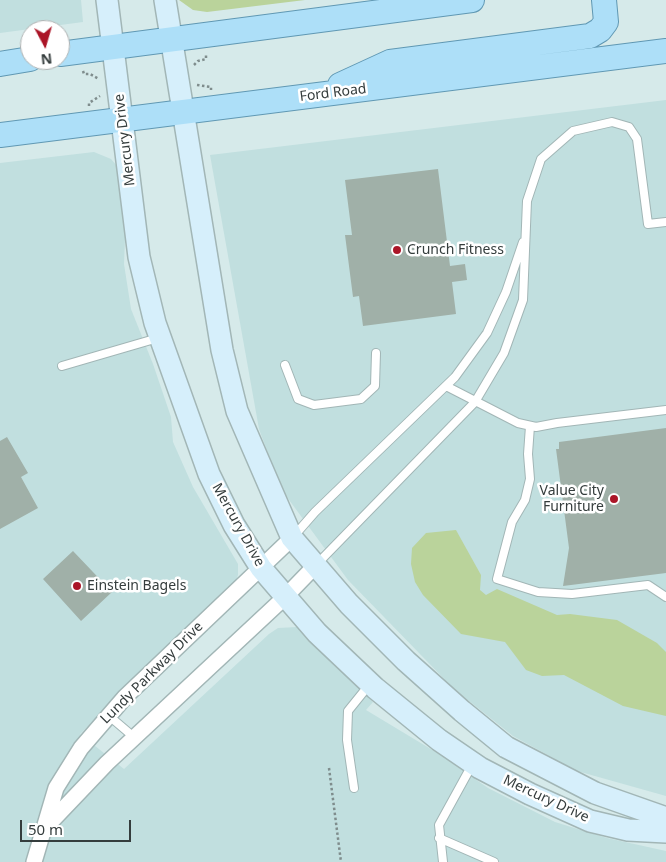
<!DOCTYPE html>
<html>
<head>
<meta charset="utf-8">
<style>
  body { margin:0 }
  #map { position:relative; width:666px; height:862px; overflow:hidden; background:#d6eaea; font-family:"Noto Sans",sans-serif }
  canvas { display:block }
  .north { position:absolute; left:20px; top:20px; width:50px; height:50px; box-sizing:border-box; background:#fff; border:1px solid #aeb1b1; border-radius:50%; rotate:174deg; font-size:14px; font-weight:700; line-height:20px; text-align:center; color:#353d3d }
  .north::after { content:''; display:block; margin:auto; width:18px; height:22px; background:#ab1527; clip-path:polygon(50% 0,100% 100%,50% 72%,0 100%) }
  .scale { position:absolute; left:20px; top:820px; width:111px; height:22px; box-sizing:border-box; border:2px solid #353d3d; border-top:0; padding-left:6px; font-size:15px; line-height:18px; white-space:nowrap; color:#353d3d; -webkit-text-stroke:4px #fff; paint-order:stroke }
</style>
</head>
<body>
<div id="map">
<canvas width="666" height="862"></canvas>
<div class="north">N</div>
<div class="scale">50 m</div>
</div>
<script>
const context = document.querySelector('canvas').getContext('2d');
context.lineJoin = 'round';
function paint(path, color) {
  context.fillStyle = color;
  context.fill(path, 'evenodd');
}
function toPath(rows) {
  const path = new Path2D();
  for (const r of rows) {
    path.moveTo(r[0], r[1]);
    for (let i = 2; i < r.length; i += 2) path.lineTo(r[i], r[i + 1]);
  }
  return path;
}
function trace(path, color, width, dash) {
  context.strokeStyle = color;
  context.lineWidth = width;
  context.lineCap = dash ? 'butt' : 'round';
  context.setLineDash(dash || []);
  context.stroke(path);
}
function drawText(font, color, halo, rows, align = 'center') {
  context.font = font + ' "Noto Sans",sans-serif';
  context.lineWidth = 5;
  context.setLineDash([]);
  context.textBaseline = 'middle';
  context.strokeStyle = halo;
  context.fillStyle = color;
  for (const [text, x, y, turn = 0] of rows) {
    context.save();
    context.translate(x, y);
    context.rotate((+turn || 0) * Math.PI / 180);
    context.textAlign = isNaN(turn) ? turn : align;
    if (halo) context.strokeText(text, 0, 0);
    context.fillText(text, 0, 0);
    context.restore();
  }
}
const built = toPath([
  [0,0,81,0,83,22,0,33],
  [666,100,666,796,577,771,513,736,454,689,348,580,281,489,259,429,210,155],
  [94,152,111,159,117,166,126,215,124,264,131,309,153,364,171,417,173,442,193,487,238,564,238,575,235,584,80,734,124,769,269,634,278,628,297,627,373,702,366,710,439,754,488,788,555,822,607,838,666,851,666,862,0,862,0,163]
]);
const green = toPath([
  [179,0,305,0,207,12,193,10],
  [456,530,481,575,480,590,486,595,497,589,557,615,570,614,617,620,657,643,666,652,666,716,623,706,564,675,542,676,526,670,505,642,461,634,423,595,415,582,411,564,412,548,426,533]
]);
const building = toPath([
  [438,169,450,266,465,264,467,280,452,282,456,314,363,326,359,296,353,297,345,235,352,235,345,180],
  [666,428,666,573,563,586,569,548,556,449,559,449,559,442],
  [7,437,28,473,21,477,38,508,0,529,0,441],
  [73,551,112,592,81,621,43,579]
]);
const path = toPath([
  [194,65,198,61,206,59,206,55],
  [83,71,84,74,90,74,99,79],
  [197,85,211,87,211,90],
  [89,106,89,103,100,96],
  [329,768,341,862]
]);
const lane = toPath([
  [285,365,298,399,314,405,361,399,375,386,376,353],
  [62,366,158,338],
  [446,386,518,423,536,427,557,423,666,410],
  [530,426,528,454,530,479,525,500,512,522,497,579,538,592,572,594,648,585,666,597],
  [294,536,315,512,455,377,487,333,506,292,523,242],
  [316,565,475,402,504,353,523,300,527,201,541,159,573,131,612,122,629,127,637,139,648,224,666,222],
  [108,715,135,738],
  [354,788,347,740,348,711,369,685],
  [439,838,494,862],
  [443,862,439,825,472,765]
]);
const street = toPath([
  [46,827,107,763,285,597,316,565],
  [34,862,56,788,81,748,125,697,292,538]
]);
const secondary = toPath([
  [107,0,139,257,155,323,209,474,234,525,261,568,317,633,375,688,439,740,480,768,530,794,590,821,628,830,666,832],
  [165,0,222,350,237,411,292,538,349,604,406,661,462,711,506,747,595,793,666,818]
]);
const primary = toPath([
  [60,54,472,0],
  [0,64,30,59],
  [340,85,390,62,590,36,600,30,606,22,604,0],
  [0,135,666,51]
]);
const markers = [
  [397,250,5,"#ab1527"],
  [614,499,5,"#ab1527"],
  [77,586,5,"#ab1527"]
];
const streetNames = [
  ["Ford Road",333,93,-7],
  ["Mercury Drive",125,140,-97],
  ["Mercury Drive",238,525,61],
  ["Lundy Parkway Drive",152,673,-45],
  ["Mercury Drive",546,799,25]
];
const poiNames = [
  ["Crunch Fitness",407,250],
  ["Value City",604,491,"right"],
  ["Furniture",604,507,"right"],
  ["Einstein Bagels",87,586]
];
paint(built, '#c1dfdf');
paint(green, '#bad39b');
paint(building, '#a0b0a8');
trace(lane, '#a2b6b6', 10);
trace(street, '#a2b6b6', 18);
trace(secondary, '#a2b6b6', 24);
trace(primary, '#6098b3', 26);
trace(path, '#7f8d8d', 2.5, [2.5, 2.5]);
trace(lane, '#fff', 8);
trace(street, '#fff', 15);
trace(secondary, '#d6effb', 21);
trace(primary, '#addff8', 24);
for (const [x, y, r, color] of markers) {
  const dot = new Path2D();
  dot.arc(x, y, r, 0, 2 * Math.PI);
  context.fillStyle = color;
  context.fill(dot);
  trace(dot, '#fff', 2);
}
drawText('14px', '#353d3d', '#fff', streetNames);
drawText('14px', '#353d3d', '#fff', poiNames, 'left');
</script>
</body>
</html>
